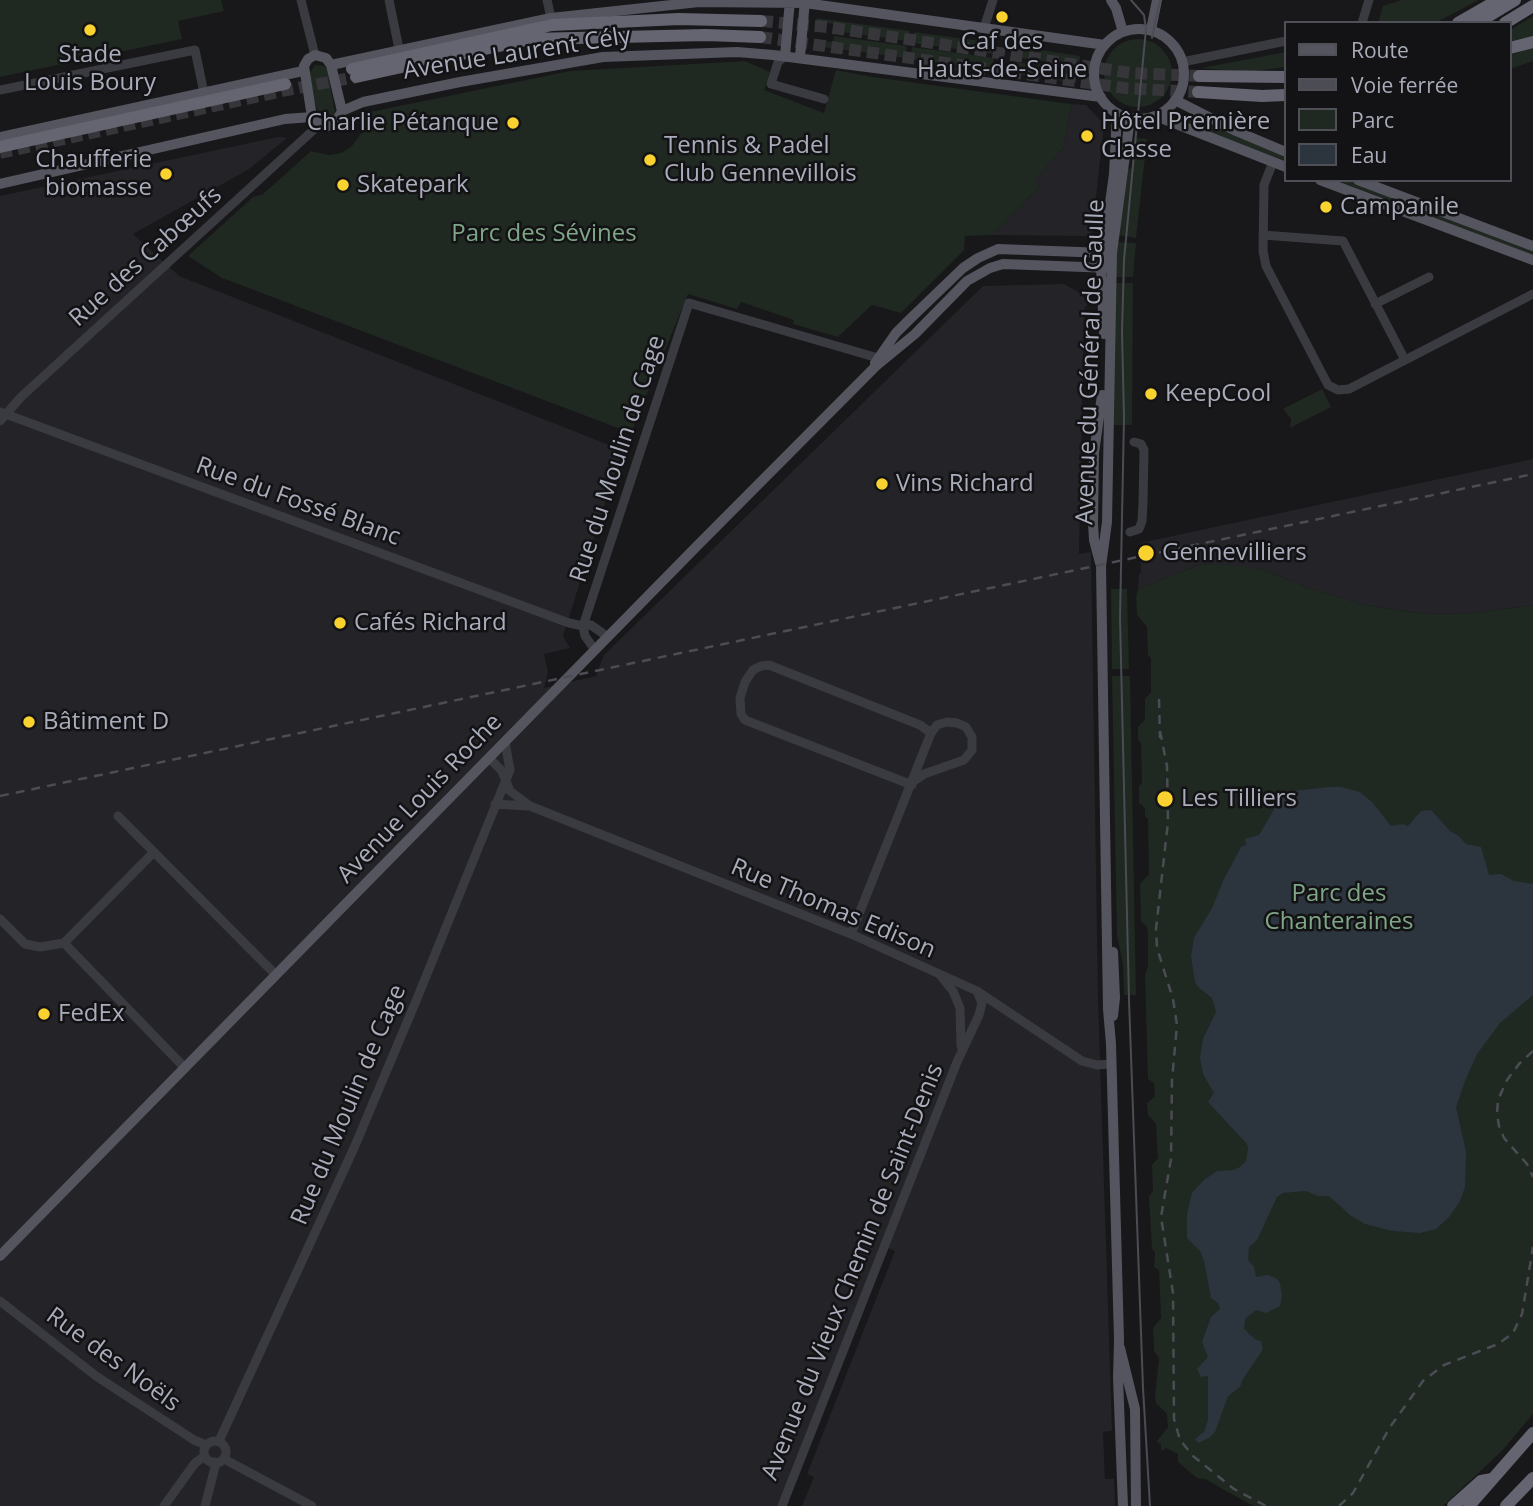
<!DOCTYPE html>
<html>
<head>
<meta charset="utf-8">
<style>
  body { margin:0 }
  #map { position:relative; width:1533px; height:1506px; overflow:hidden; background:#18171a; font-family:"Open Sans",sans-serif }
  canvas { display:block }
  .legend { position:absolute; left:1284px; top:21px; width:228px; height:161px; box-sizing:border-box; background:#131215; border:2px solid #4f5057; margin:0; padding:9px 12px; list-style:none; font-size:21px; color:#a9acba }
  .legend li { display:flex; align-items:center; gap:14px; height:35px }
  .legend b { width:35px; border:2px solid #4f5057 }
</style>
</head>
<body>
<div id="map">
<canvas width="1533" height="1506"></canvas>
<ul class="legend">
<li><b style="height:9px;background:#54555e"></b>Route</li>
<li><b style="height:9px;background:#4b4c54"></b>Voie ferrée</li>
<li><b style="height:19px;background:#1f2821"></b>Parc</li>
<li><b style="height:19px;background:#2c343e"></b>Eau</li>
</ul>
</div>
<script>
const context = document.querySelector('canvas').getContext('2d');
context.lineJoin = 'round';
function paint(path, color) {
  context.fillStyle = color;
  context.fill(path, 'evenodd');
}
function toPath(rows) {
  const path = new Path2D();
  for (const r of rows) {
    if (r.length === 3) {
      path.moveTo(r[0] + r[2], r[1]);
      path.arc(r[0], r[1], r[2], 0, 2 * Math.PI);
      continue;
    }
    path.moveTo(r[0], r[1]);
    for (let i = 2; i < r.length; i += 2) path.lineTo(r[i], r[i + 1]);
  }
  return path;
}
function trace(path, color, width, dash) {
  context.strokeStyle = color;
  context.lineWidth = width;
  context.lineCap = dash ? 'butt' : 'round';
  context.setLineDash(dash || []);
  context.stroke(path);
}
function drawText(font, color, halo, rows, align = 'center') {
  context.font = font + ' "Open Sans",sans-serif';
  context.lineWidth = 5;
  context.setLineDash([]);
  context.textBaseline = 'middle';
  context.strokeStyle = halo;
  context.fillStyle = color;
  for (const [text, x, y, turn = 0] of rows) {
    context.save();
    context.translate(x, y);
    context.rotate((+turn || 0) * Math.PI / 180);
    context.textAlign = isNaN(turn) ? turn : align;
    if (halo) context.strokeText(text, 0, 0);
    context.fillText(text, 0, 0);
    context.restore();
  }
}
const built = toPath([
  [1071,104,1086,105,1104,124,1092,233,1087,236,993,235,1040,186,1034,181,1064,147],
  [278,137,287,138,249,169,133,234,179,276,622,450,563,636,570,648,544,654,548,672,544,688,596,676,604,655,983,286,1064,284,1082,294,1088,304,1084,309,1079,554,1091,552,1098,998,1112,1431,1103,1432,1105,1479,1114,1479,1115,1506,802,1506,814,1477,807,1474,895,1251,880,1245,787,1506,0,1506,0,196],
  [1533,459,1533,605,1476,613,1422,614,1366,605,1312,589,1264,570,1202,564,1138,589,1139,574,1141,573,1140,543]
]);
const green = toPath([
  [0,0,221,0,224,11,178,21,182,39,0,77],
  [1402,0,1479,0,1435,23,1378,23,1383,6],
  [1533,16,1533,37,1510,43,1510,30],
  [817,18,910,31,908,41,834,31,835,24,816,22],
  [914,32,995,43,994,54,912,43],
  [834,36,907,46,906,58,814,46,815,40,833,42],
  [1138,73,34],
  [1015,46,1080,56,1079,66,1014,57],
  [912,47,994,58,992,70,910,59],
  [1533,48,1533,61,1510,69,1510,55],
  [1286,52,1286,67,1247,72,1201,68],
  [745,61,770,72,764,90,824,113,836,70,873,77,1071,104,1064,147,1035,180,1040,186,993,235,965,236,964,250,901,313,872,305,838,337,793,324,794,320,741,302,737,309,688,294,631,433,222,278,188,256,253,197,263,194,311,151,329,155,341,153,351,147,363,131,365,113,570,71],
  [1013,62,1078,71,1076,83,1011,73],
  [315,65,324,66,327,69,335,112,334,116,327,120,319,115,314,101,309,74],
  [1190,116,1286,156,1286,161,1187,124],
  [1135,138,1147,139,1136,238,1118,235,1125,168,1131,169],
  [1336,180,1349,180,1533,251,1533,255],
  [1117,242,1136,243,1133,277,1115,277],
  [1115,283,1133,283,1132,425,1113,425],
  [1322,389,1331,407,1290,428,1291,419,1283,409],
  [1202,564,1230,565,1264,570,1312,589,1366,605,1422,614,1476,613,1533,605,1533,1414,1501,1452,1443,1506,1253,1506,1205,1479,1197,1478,1178,1462,1178,1454,1166,1448,1161,1451,1161,1445,1157,1441,1168,1427,1167,1414,1156,1403,1155,1395,1159,1358,1154,1351,1153,1328,1161,1318,1159,1270,1154,1267,1155,1252,1152,1249,1149,1196,1153,1191,1152,1165,1158,1158,1156,1124,1148,1115,1147,1103,1155,1096,1154,1083,1148,1079,1145,975,1148,966,1148,932,1147,927,1141,921,1140,884,1149,874,1148,819,1145,816,1145,808,1139,803,1139,786,1142,783,1141,744,1138,739,1138,727,1145,719,1145,699,1151,692,1151,658,1148,655,1147,627,1137,615,1136,597,1138,589],
  [1111,589,1127,589,1129,669,1112,669],
  [1112,676,1130,676,1136,995,1124,995,1123,965,1117,935]
]);
const water = toPath([
  [1329,787,1341,787,1360,792,1372,802,1391,826,1403,824,1408,826,1421,811,1431,810,1451,832,1459,836,1466,844,1481,847,1489,875,1501,874,1514,881,1533,884,1533,995,1500,1023,1477,1054,1465,1081,1456,1107,1466,1152,1465,1187,1460,1201,1449,1217,1436,1229,1420,1233,1393,1231,1365,1224,1350,1215,1329,1196,1318,1196,1306,1191,1283,1193,1277,1197,1257,1240,1249,1247,1248,1260,1254,1267,1256,1277,1267,1275,1276,1278,1280,1283,1282,1296,1280,1306,1266,1313,1256,1310,1245,1319,1244,1329,1256,1340,1261,1341,1263,1349,1243,1379,1240,1387,1228,1396,1215,1432,1209,1438,1198,1443,1195,1439,1204,1432,1208,1420,1208,1376,1201,1377,1197,1369,1208,1357,1202,1342,1211,1317,1220,1309,1218,1303,1211,1298,1204,1261,1200,1251,1187,1238,1187,1214,1192,1193,1204,1180,1217,1171,1233,1170,1240,1167,1246,1161,1248,1149,1247,1144,1208,1102,1214,1093,1203,1074,1200,1058,1203,1039,1216,1012,1212,998,1199,988,1195,982,1191,956,1194,938,1212,908,1224,879,1241,847,1246,845,1245,839,1259,835,1284,792]
]);
const highwayTunnel = toPath([
  [761,21,827,27,1131,73,1199,76],
  [760,37,1125,88,1198,92],
  [0,153,287,90,356,77]
]);
const minor = toPath([
  [301,0,315,55],
  [389,0,399,49],
  [547,0,551,18],
  [1362,23,1369,0],
  [984,28,993,0],
  [785,56,778,62,771,84,824,99],
  [1182,62,1286,41],
  [0,90,195,50,204,93],
  [1273,162,1264,185,1263,251,1266,266,1328,385,1338,390,1349,389,1533,294],
  [1263,235,1343,241,1405,360],
  [1375,304,1429,277],
  [0,412,569,623,583,626,591,625,608,637],
  [0,421,21,397,320,124],
  [1130,532,1139,529,1142,521,1143,503,1144,450,1141,444,1134,442],
  [583,626,689,303,878,358],
  [583,626,585,636,595,650],
  [489,758,502,771,510,791,530,806,851,934,977,991,1082,1061,1097,1065,1111,1064],
  [912,785,745,720,741,714,740,698,745,682,753,670,761,666,769,665,920,725,931,733],
  [495,804,528,806],
  [118,816,276,975],
  [0,919,25,944,40,947,64,943],
  [851,934,931,733,937,725,947,722,957,723,966,727,972,737,972,750,964,760,924,774,914,781],
  [64,943,185,1068],
  [64,943,154,852],
  [940,975,953,991,960,1008,961,1046],
  [0,1301,96,1376,194,1440,206,1445],
  [219,1441,354,1148,416,1001,510,770,505,742],
  [215,1452,11],
  [224,1459,312,1506],
  [164,1506,195,1463,205,1456],
  [205,1506,215,1467,214,1462],
  [782,1506,957,1062,979,1015,982,1003,977,991]
]);
const major = toPath([
  [1111,0,1116,8,1123,32],
  [1139,74,45],
  [1151,30,1157,0],
  [785,56,790,0],
  [800,57,805,0],
  [331,65,551,18,699,2,805,3,1105,45],
  [331,65,342,111],
  [1175,100,1236,131,1286,152],
  [1156,116,1286,167],
  [312,117,304,66,308,59,315,55,326,58,331,65],
  [0,137,303,71],
  [1320,180,1533,260],
  [1358,180,1533,246],
  [0,184,285,119,312,117,320,124,328,126,336,122,342,111,363,102,460,82,603,57,737,52,773,55,1101,97],
  [1104,334,1101,268,1114,174,1117,113],
  [875,363,896,333,911,318,963,268,978,258,998,249,1106,253],
  [1100,563,1094,540,1093,523,1094,453,1102,395],
  [1113,952,1115,998,1113,1016],
  [0,1256,695,548,876,366,915,334,967,281,990,268,1003,264,1111,268],
  [1120,1348,1135,1409,1136,1506],
  [1123,1506,1118,1378,1119,1340,1111,1044,1108,1009,1101,566,1107,522,1112,253,1130,118]
]);
const highway = toPath([
  [1458,23,1498,0],
  [1477,23,1515,0],
  [1505,23,1533,6],
  [1510,48,1533,42],
  [352,69,552,25,679,19,761,21],
  [1199,76,1286,77],
  [356,77,531,39,706,35,760,37],
  [1198,92,1262,96,1286,95],
  [0,147,285,84],
  [1453,1506,1481,1481,1492,1479],
  [1469,1506,1533,1433],
  [1506,1506,1533,1478]
]);
const tram = toPath([
  [1131,0,1144,15,1146,29,1124,260,1122,332,1124,417,1120,618,1129,1000,1143,1388,1150,1506],
  [1152,38,1160,0]
]);
const rail = toPath([
  [1159,699,1160,738],
  [1160,731,1167,766,1168,822,1156,929,1157,948,1173,999,1177,1025,1172,1080,1171,1159,1161,1217,1173,1293,1174,1419,1180,1440,1193,1456,1234,1489,1266,1506],
  [0,796,1533,474],
  [1533,1051,1519,1064,1507,1080,1498,1100,1497,1114,1499,1126,1504,1138,1527,1164,1533,1177],
  [1339,1506,1353,1493,1390,1427,1423,1381,1444,1365,1498,1344,1513,1333,1522,1314,1533,1247]
]);
const markers = [
  [1002,17,7,"#fad22f"],
  [90,30,7,"#fad22f"],
  [513,123,7,"#fad22f"],
  [1087,136,7,"#fad22f"],
  [650,160,7,"#fad22f"],
  [166,174,7,"#fad22f"],
  [343,185,7,"#fad22f"],
  [1326,207,7,"#fad22f"],
  [1151,394,7,"#fad22f"],
  [882,484,7,"#fad22f"],
  [1146,553,9,"#fad22f"],
  [340,623,7,"#fad22f"],
  [29,722,7,"#fad22f"],
  [1165,799,9,"#fad22f"],
  [44,1014,7,"#fad22f"]
];
const poiNames = [
  ["Caf des",1002,42,"center"],
  ["Hauts-de-Seine",1002,70,"center"],
  ["Stade",90,55,"center"],
  ["Louis Boury",90,83,"center"],
  ["Hôtel Première",1101,122],
  ["Classe",1101,150],
  ["Charlie Pétanque",499,123,"right"],
  ["Tennis & Padel",664,146],
  ["Club Gennevillois",664,174],
  ["Chaufferie",152,160,"right"],
  ["biomasse",152,188,"right"],
  ["Skatepark",357,185],
  ["Campanile",1340,207],
  ["KeepCool",1165,394],
  ["Vins Richard",896,484],
  ["Gennevilliers",1162,553],
  ["Cafés Richard",354,623],
  ["Bâtiment D",43,722],
  ["Les Tilliers",1181,799],
  ["FedEx",58,1014]
];
const streetNames = [
  ["Avenue Laurent Cély",517,54,-9],
  ["Rue des Cabœufs",146,257,-42],
  ["Avenue du Général de Gaulle",1091,362,-88],
  ["Rue du Moulin de Cage",618,459,-72],
  ["Rue du Fossé Blanc",298,502,20],
  ["Avenue Louis Roche",420,799,-46],
  ["Rue Thomas Edison",833,909,23],
  ["Rue du Moulin de Cage",349,1105,-67],
  ["Avenue du Vieux Chemin de Saint-Denis",853,1272,-68],
  ["Rue des Noëls",113,1360,36]
];
const parkNames = [
  ["Parc des Sévines",544,234],
  ["Parc des",1339,894],
  ["Chanteraines",1339,922]
];
paint(built, '#242327');
paint(green, '#1f2821');
paint(water, '#2c343e');
trace(highwayTunnel, '#35353a', 12, [12, 6]);
trace(minor, '#3a3a41', 9);
trace(major, '#54555e', 10);
trace(highway, '#646570', 12);
trace(tram, '#4b4c54', 2);
trace(rail, '#4b4c54', 2.5, [9, 7]);
for (const [x, y, r, color] of markers) {
  const dot = new Path2D();
  dot.arc(x, y, r, 0, 2 * Math.PI);
  context.fillStyle = color;
  context.fill(dot);
  trace(dot, '#131215', 2.5);
}
drawText('24px', '#a9acba', '#131215', poiNames, 'left');
drawText('24px', '#a9acba', '#131215', streetNames);
drawText('24px', '#7fa687', '#131215', parkNames);
</script>
</body>
</html>
